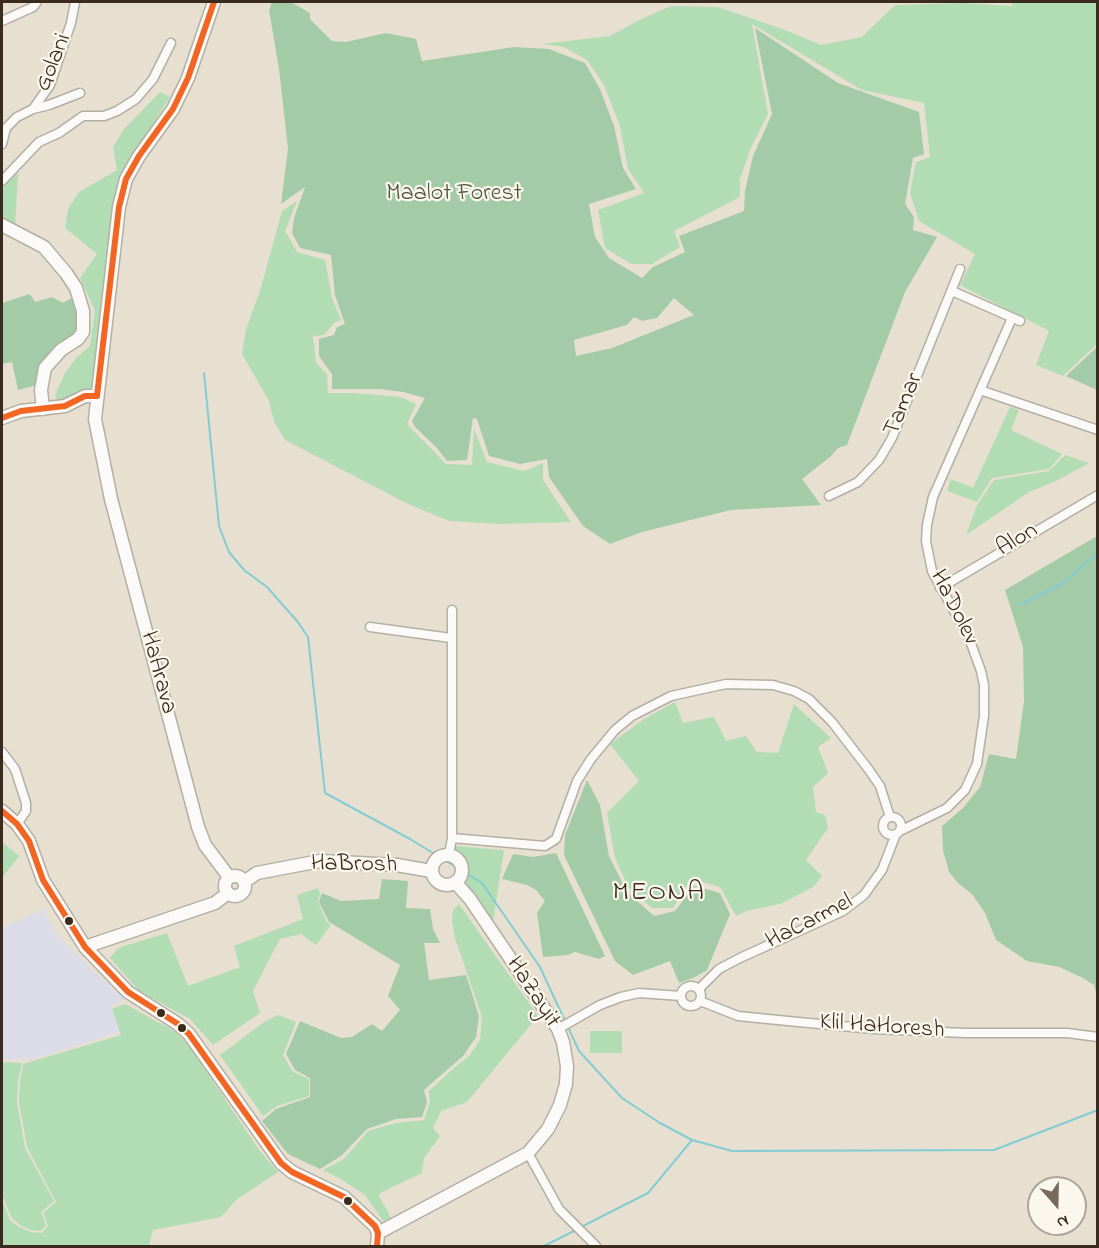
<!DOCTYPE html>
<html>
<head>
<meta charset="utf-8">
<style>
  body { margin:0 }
  #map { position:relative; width:1099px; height:1248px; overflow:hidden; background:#e7e0d1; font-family:"Indie Flower",sans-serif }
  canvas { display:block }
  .frame { position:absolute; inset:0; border:3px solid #3b2a1e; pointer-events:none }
  .north { position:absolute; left:1027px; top:1176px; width:60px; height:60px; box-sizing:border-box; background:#fbf7ec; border:2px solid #aea59a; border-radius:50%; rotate:160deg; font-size:16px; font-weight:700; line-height:24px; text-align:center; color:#3b2a1e }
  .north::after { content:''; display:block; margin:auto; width:21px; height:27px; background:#776a5d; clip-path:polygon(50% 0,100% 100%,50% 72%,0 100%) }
</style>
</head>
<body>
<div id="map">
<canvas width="1099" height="1248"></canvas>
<div class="frame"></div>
<div class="north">N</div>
</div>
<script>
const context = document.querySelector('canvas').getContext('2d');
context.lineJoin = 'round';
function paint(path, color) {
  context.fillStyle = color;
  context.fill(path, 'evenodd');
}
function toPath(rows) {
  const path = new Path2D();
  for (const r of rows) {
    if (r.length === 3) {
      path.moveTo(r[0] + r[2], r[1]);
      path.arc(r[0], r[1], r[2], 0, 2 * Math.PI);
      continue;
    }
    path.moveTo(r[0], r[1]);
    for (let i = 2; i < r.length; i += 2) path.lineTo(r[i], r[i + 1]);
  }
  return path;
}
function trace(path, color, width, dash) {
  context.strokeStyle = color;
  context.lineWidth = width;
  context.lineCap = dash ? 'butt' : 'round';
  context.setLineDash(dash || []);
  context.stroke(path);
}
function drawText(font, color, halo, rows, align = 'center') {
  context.font = font + ' "Indie Flower",sans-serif';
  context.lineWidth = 4.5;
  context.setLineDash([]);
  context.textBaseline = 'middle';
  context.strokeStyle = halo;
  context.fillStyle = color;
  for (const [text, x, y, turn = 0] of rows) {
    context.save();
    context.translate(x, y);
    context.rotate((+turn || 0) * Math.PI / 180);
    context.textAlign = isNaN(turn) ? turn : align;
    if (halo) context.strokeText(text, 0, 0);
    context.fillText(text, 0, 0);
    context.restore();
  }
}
const built = toPath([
  [44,909,53,928,70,949,124,999,110,1006,120,1032,30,1060,2,1059,2,928]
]);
const green = toPath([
  [1012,2,1097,2,1097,344,1063,376,1036,365,1049,331,960,285,975,254,919,221,910,193,916,162,930,157,924,103,862,90,752,24,768,114,750,150,740,179,740,197,674,231,680,247,652,264,631,264,605,248,598,210,644,193,628,169,620,126,604,85,587,60,564,47,542,44,610,36,639,20,671,6,718,7,782,29,821,45,862,37,895,5,963,3,1012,6],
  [160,92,170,97,122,172,117,191,95,390,60,406,55,395,65,373,76,358,90,346,95,311,80,278,97,254,65,228,68,209,79,192,117,170,113,147,124,129],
  [18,173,15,228,2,219,2,188],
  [297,201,285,231,297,252,325,260,332,298,341,320,334,323,324,335,313,336,316,363,327,374,328,393,355,393,401,397,416,404,407,424,446,464,472,465,474,429,487,462,524,471,543,463,543,480,571,522,500,524,449,521,408,504,285,440,274,422,269,401,242,354,246,329,260,291,282,211],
  [1010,407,1019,410,1011,430,1062,454,1049,469,992,478,977,502,947,491,951,479,973,488],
  [1065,455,1089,463,1054,482,1029,492,966,535,977,505,994,480,1049,471],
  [675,702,683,723,714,717,726,741,746,736,757,752,778,753,794,704,831,738,818,747,828,773,813,787,816,812,825,815,828,828,806,860,822,876,813,887,780,904,746,911,736,916,720,887,691,879,673,908,652,908,628,887,615,858,607,813,639,781,610,744,644,719],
  [2,842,19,856,2,878],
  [454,846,504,850,493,921,471,891,462,882,469,869,464,859,455,853],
  [318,888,320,894,318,901,326,921,331,925,316,945,301,934,280,939,253,991,260,1013,213,1045,190,1019,139,991,110,958,118,948,167,933,188,986,240,967,234,946,303,919,297,895],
  [459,904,538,1016,467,1102,441,1111,433,1128,440,1136,424,1158,422,1173,378,1194,391,1218,384,1222,365,1195,339,1178,323,1170,344,1159,368,1131,396,1123,424,1120,430,1102,429,1091,454,1068,470,1055,480,1040,482,1017,455,938,452,921,453,910],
  [125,1004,176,1032,190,1047,259,1150,278,1172,236,1200,221,1217,153,1230,149,1246,2,1246,2,1199,10,1220,19,1227,31,1232,42,1233,48,1226,43,1213,56,1202,27,1147,19,1101,20,1081,23,1064,121,1035,112,1009],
  [278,1015,296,1022,283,1055,293,1072,309,1079,309,1096,277,1106,263,1116,220,1055,264,1022],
  [590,1031,622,1031,622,1053,590,1053],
  [2,1062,22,1063,18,1081,17,1102,25,1148,54,1201,41,1212,46,1225,41,1231,31,1230,20,1225,12,1218,2,1195]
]);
const forest = toPath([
  [272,2,291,2,310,13,310,19,332,41,346,42,386,33,416,39,422,61,514,47,549,49,585,63,600,89,614,126,623,168,636,189,589,204,595,237,609,258,642,278,653,267,685,252,679,236,744,211,745,191,753,156,772,114,755,28,838,83,919,112,924,154,913,158,905,204,914,217,913,230,937,237,905,292,847,445,838,448,830,457,802,479,821,505,731,510,642,532,610,544,583,526,549,477,547,459,520,464,489,456,477,419,473,418,467,460,447,461,437,448,415,427,412,421,425,398,403,392,379,389,332,389,332,374,319,356,319,339,334,335,337,327,345,324,335,295,331,255,300,248,292,233,294,218,305,187,281,204,288,149,279,69,269,10],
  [674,298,694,315,612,348,576,356,574,340,627,325,634,317,642,321,657,318],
  [30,294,35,302,52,297,63,303,75,296,82,328,57,354,41,384,18,390,12,362,2,364,2,303],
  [1097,347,1097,390,1066,376],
  [1097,536,1097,997,1094,985,1081,977,1059,967,1027,961,996,940,985,913,972,894,958,883,949,872,943,850,942,826,963,808,980,787,989,754,1016,759,1024,701,1023,647,1005,590],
  [587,780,600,805,609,856,627,892,654,916,675,911,694,886,720,893,730,914,707,970,693,978,679,983,670,961,633,975,615,961,564,855,565,835],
  [556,853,605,956,599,959,575,952,568,955,543,957,537,913,545,901,536,890,527,885,502,879,513,854,533,857],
  [382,879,408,881,406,908,430,909,433,929,440,943,424,943,429,980,466,975,479,1016,476,1037,463,1056,424,1090,427,1102,422,1117,396,1119,367,1129,341,1156,320,1169,288,1154,262,1121,276,1109,310,1097,310,1078,295,1070,286,1054,300,1021,341,1038,352,1037,372,1024,382,1031,400,1010,388,996,400,965,329,922,319,902,322,893,341,901,379,899]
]);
const stream = toPath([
  [204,373,219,526,229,552,244,570,267,587,297,621,308,637,325,793,410,839,482,883,540,967,565,1021],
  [1020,605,1063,583,1098,553],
  [568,1027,579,1051,622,1098,660,1123,692,1140,732,1151,994,1150,1098,1110],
  [581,1227,648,1193,692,1140],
  [544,1246,576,1230]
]);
const street = toPath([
  [2,21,33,7,37,2],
  [33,109,50,85,71,23,75,2],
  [2,144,6,128,17,117,33,109,49,105,80,93],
  [2,181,39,142,59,133,83,116,104,116,117,111,136,99,153,79,171,43],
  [952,291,1020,321],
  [980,390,1098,430],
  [829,496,858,482,879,460,892,438,960,269],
  [940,588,1098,495],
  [370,627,451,638],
  [2,752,15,769,26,803,26,811,17,824],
  [892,826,9],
  [900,831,947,808,965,790,977,764,984,716,984,685,981,671,969,638,932,571,926,541,927,525,933,497,1012,318],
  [452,838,545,846,556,839,577,781,591,759,615,730,632,716,671,696,726,684,773,685,794,691,809,699,832,722,869,770,880,786,890,817],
  [449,855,452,838,452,610],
  [691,996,10],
  [699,989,719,969,740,958,843,911,864,895,882,870,896,834],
  [700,1001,738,1016,798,1022,874,1029,965,1033,1067,1033,1098,1037],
  [558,1029,600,1005,621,997,639,993,681,996],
  [528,1153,559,1209,596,1246]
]);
const secondary = toPath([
  [214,2,188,78,173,109,139,156,126,179,119,207,95,419,111,499,198,827,205,845,229,877],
  [2,225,44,247,66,273,76,288,83,311,83,332,78,339,61,350,45,368,41,390,43,409],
  [2,418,21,411,65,406,85,396,97,396],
  [2,811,17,824,29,841,43,880,85,947,128,992,178,1024,189,1034,281,1163,292,1172,344,1197,375,1226,378,1233,377,1246],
  [447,870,15],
  [235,886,10],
  [244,882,257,873,320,861,397,865,431,871],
  [85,947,215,903,228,893],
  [378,1233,528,1153,548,1129,560,1105,566,1084,567,1066,563,1042,558,1029,470,899,455,882]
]);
const bus1 = toPath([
  [97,396,119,207,126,179,139,156,173,109,188,78,214,2],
  [2,418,21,411,65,406,85,396,97,396],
  [2,811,17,824,29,841,43,880,85,947,128,992,178,1024,189,1034,281,1163,292,1172,344,1197,375,1226,378,1233,377,1246]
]);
const markers = [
  [69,921,5,"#3b2a1e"],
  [161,1013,5,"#3b2a1e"],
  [182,1028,5,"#3b2a1e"],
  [348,1201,5,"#3b2a1e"]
];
const streetNames = [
  ["Golani",55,63,-68],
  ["Tamar",905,405,-67],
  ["Alon",1018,541,-31],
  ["HaDolev",953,608,63],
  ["HaArava",157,673,75],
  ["HaBrosh",354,866,1],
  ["HaCarmel",810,923,-27],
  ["HaZayit",532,993,57],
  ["Klil HaHoresh",882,1028,4]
];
const parkNames = [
  ["Maalot Forest",454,195]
];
const quarterNames = [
  ["MEONA",659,895]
];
paint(built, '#dbdce7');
paint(green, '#b1dcb4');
paint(forest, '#a3cba7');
trace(stream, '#83ccd2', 2);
trace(street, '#b4aea3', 11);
trace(secondary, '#b4aea3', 15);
trace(street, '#fbfaf8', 8);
trace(secondary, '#fbfaf8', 12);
trace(bus1, '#f26522', 6);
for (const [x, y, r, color] of markers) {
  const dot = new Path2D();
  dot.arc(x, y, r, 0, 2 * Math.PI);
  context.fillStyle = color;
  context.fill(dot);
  trace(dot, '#fbf7ec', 2);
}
drawText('24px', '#3b2a1e', '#fbf7ec', streetNames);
drawText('24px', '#4e563e', '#fbf7ec', parkNames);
context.letterSpacing = '1.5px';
drawText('27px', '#3b2a1e', '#fbf7ec', quarterNames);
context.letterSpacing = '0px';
</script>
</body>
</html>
